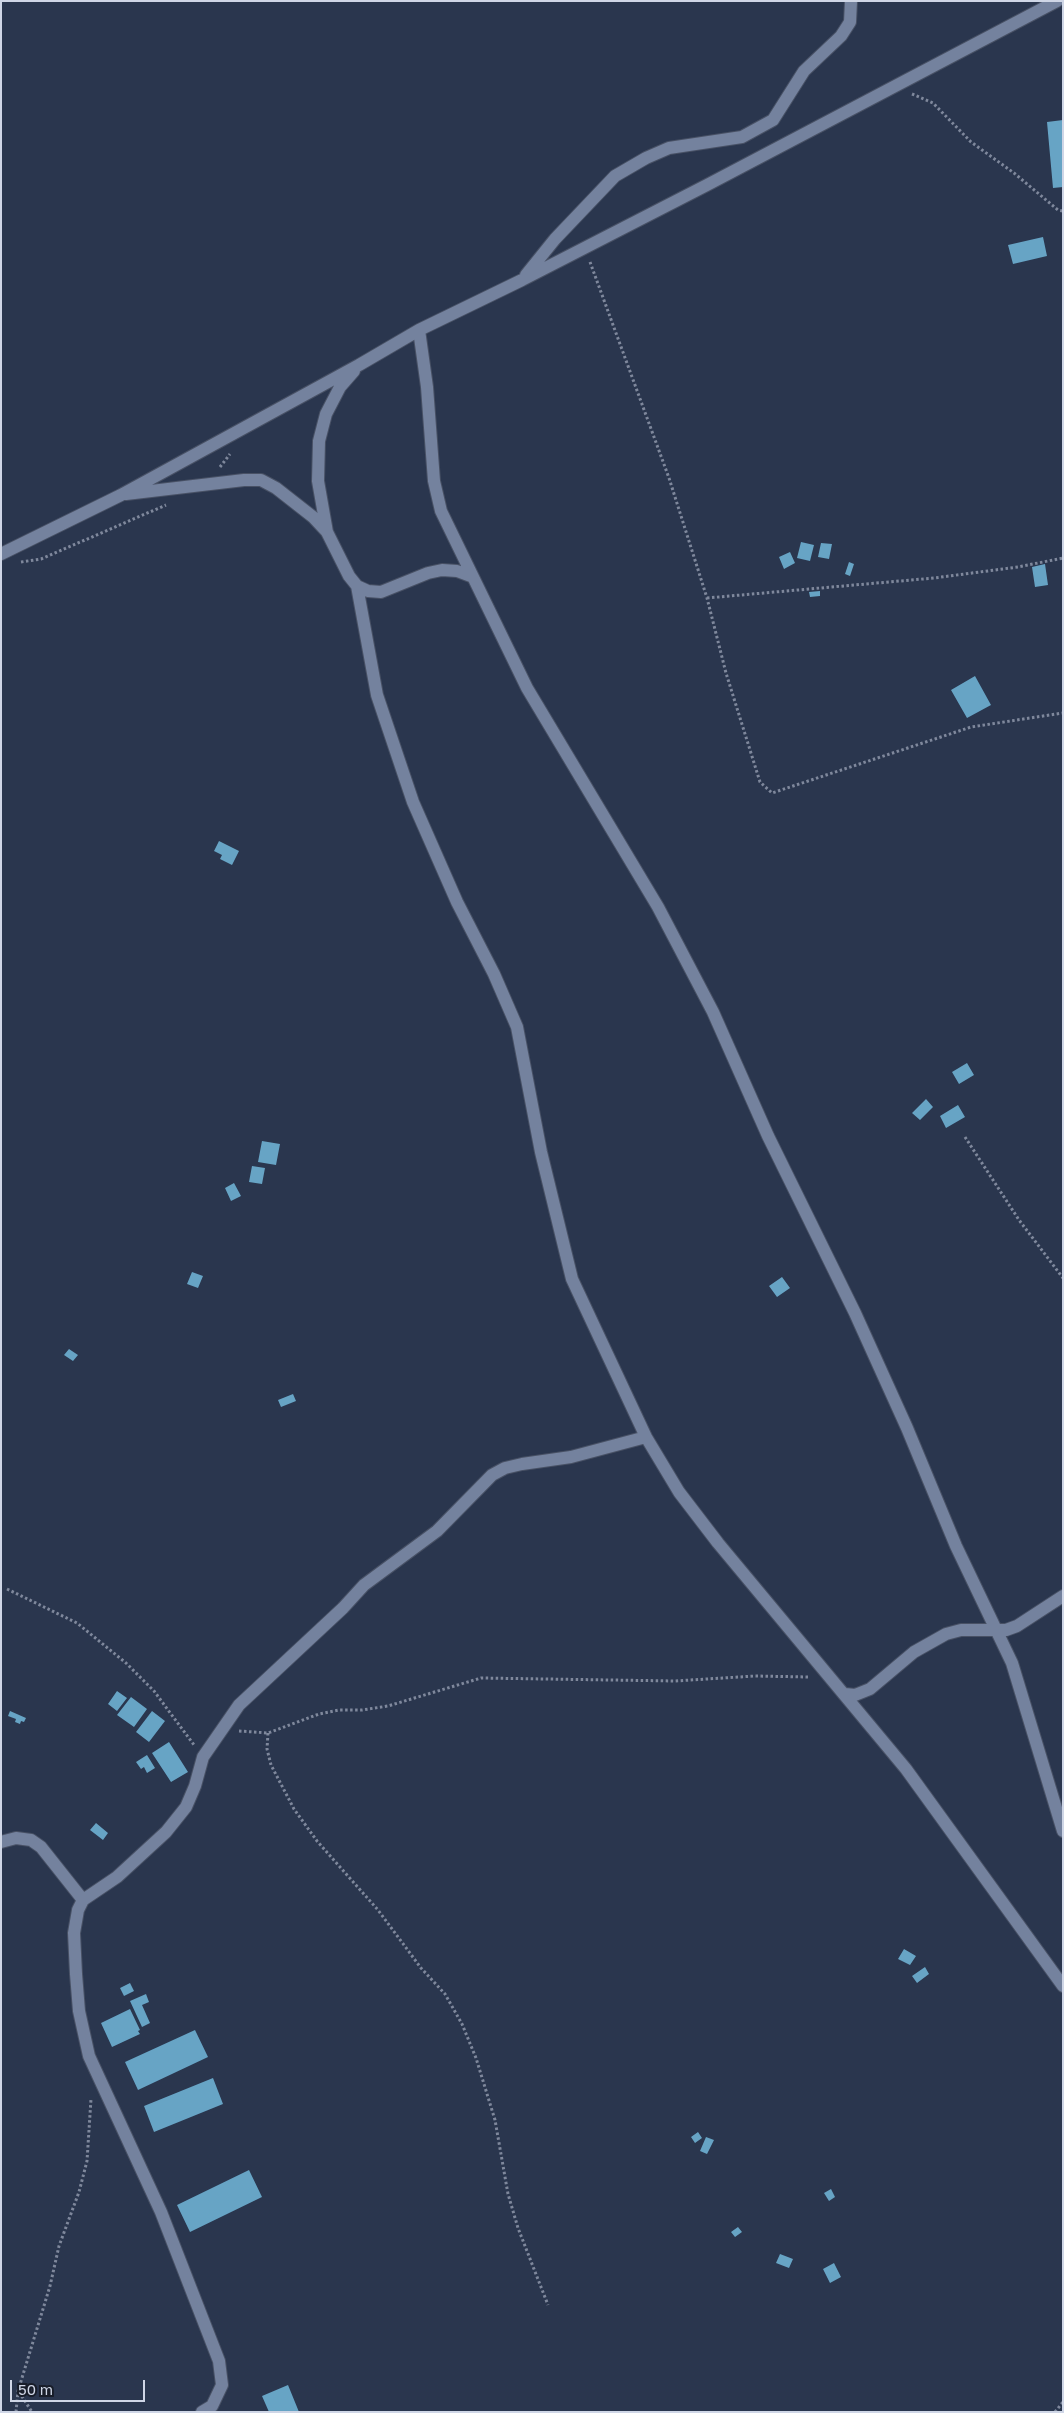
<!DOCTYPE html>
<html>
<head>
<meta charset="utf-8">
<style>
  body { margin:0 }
  #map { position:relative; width:1064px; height:2413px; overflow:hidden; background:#2a364e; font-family:"Golos Text",sans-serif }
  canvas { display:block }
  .frame { position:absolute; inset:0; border:2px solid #cfd6e6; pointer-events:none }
  .scale { position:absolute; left:10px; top:2380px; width:135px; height:22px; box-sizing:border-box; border:2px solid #cfd6e6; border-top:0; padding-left:6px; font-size:15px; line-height:18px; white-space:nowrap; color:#cfd6e6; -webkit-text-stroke:4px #181d29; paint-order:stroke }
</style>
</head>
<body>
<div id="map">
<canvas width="1064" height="2413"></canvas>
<div class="frame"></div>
<div class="scale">50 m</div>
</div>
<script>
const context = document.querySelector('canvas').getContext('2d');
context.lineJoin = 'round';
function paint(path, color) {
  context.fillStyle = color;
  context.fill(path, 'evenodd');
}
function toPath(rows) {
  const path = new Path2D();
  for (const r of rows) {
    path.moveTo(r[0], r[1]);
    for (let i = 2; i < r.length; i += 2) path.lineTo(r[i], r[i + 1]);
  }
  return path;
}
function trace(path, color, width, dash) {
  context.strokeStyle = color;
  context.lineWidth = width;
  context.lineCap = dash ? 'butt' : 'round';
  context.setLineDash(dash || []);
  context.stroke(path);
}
const building = toPath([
  [1063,120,1063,187,1053,188,1047,122],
  [1043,237,1047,256,1013,264,1008,245],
  [801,542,814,545,810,561,797,558],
  [821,543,832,544,829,559,818,557],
  [790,552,795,563,784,569,779,557],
  [849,562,854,564,850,576,845,574],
  [1045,564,1048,585,1035,587,1032,567],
  [820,591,820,596,810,597,809,592],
  [975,676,991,705,967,718,951,690],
  [219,841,239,851,232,865,220,859,222,855,214,851],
  [967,1063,974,1075,959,1084,952,1072],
  [926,1099,933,1107,920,1120,912,1113],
  [958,1105,965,1117,946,1128,940,1116],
  [262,1141,280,1144,276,1165,258,1162],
  [252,1166,265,1168,262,1184,249,1182],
  [234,1183,241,1196,231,1201,225,1188],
  [192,1272,203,1276,198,1288,187,1284],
  [782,1277,790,1288,777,1297,769,1286],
  [69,1349,78,1355,73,1361,64,1355],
  [293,1394,296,1401,281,1407,278,1400],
  [117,1691,127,1698,117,1711,108,1704],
  [131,1697,147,1709,134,1727,117,1715],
  [10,1711,26,1718,24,1722,21,1721,20,1724,15,1722,16,1719,8,1716],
  [152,1711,165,1721,149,1742,136,1732],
  [169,1742,188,1772,171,1782,152,1753],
  [147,1755,155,1768,147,1773,144,1767,141,1769,136,1762],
  [96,1823,108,1833,103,1840,90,1830],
  [904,1949,916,1956,910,1965,898,1959],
  [925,1967,929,1974,917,1983,912,1976],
  [130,1983,134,1991,124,1996,120,1988],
  [146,1994,149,2002,142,2005,150,2023,142,2027,130,2001],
  [130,2009,140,2030,138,2031,140,2034,112,2047,101,2023],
  [195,2030,208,2057,138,2090,125,2062],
  [213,2078,223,2104,154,2132,144,2106],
  [698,2132,702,2138,695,2143,691,2137],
  [706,2137,714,2140,707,2154,700,2151],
  [249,2170,262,2197,190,2232,177,2205],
  [831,2189,835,2197,829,2201,824,2193],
  [738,2227,742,2232,735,2237,731,2232],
  [780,2254,793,2259,789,2268,776,2263],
  [834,2263,841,2277,830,2283,823,2269],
  [288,2385,299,2412,269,2412,262,2396]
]);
const path = toPath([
  [912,94,933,103,971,142,1014,173,1058,210,1063,211],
  [590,262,669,478,707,598,726,673,760,782,772,793,971,727,1063,713],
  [220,467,230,454],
  [21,562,41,559,166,505],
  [707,598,934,578,1018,567,1063,558],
  [965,1137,1019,1220,1063,1278],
  [7,1589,77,1623,126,1663,154,1691,194,1745],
  [239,1731,268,1733,319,1714,339,1710,362,1710,388,1706,481,1678,675,1681,755,1676,809,1677],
  [268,1733,267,1749,271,1765,294,1809,317,1841,378,1910,421,1968,445,1994,462,2024,476,2058,495,2120,508,2194,518,2228,548,2305],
  [19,2392,32,2412],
  [16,2412,18,2391,50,2286,59,2246,79,2192,87,2161,91,2099],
  [1055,2412,1063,2402]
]);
const minor = toPath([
  [526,275,555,239,615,176,646,158,669,148,742,137,773,120,804,71,841,36,850,22,851,1],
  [419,330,427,387,434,481,441,511,527,688,658,907,713,1012,768,1136,855,1313,907,1428,956,1546,1012,1663,1063,1831],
  [126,494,244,480,261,480,276,488,313,517,327,532,349,576,357,586,368,591,381,592,428,573,442,570,457,571,473,577],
  [327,532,318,481,319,441,326,414,340,387,354,371],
  [1,554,121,495,359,365,419,330,522,280,707,185,1057,1],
  [357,586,377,695,413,802,457,902,494,974,517,1027,541,1152,572,1279,646,1437,679,1492,718,1543,906,1769,1063,1986],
  [845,1694,855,1695,870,1689,914,1652,946,1634,961,1630,1006,1630,1017,1626,1063,1596],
  [1,1842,16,1838,31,1840,41,1847,83,1900],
  [202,2412,212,2406,222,2385,219,2361,161,2212,89,2056,79,2011,76,1974,74,1933,78,1910,83,1900,117,1877,166,1832,186,1807,195,1786,203,1757,239,1705,343,1608,364,1585,437,1531,492,1475,505,1468,522,1464,571,1457,646,1437]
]);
paint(building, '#67a4c5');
trace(minor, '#485165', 14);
trace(path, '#7f889c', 3, [2.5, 2.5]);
trace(minor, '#74829e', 12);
</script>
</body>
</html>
